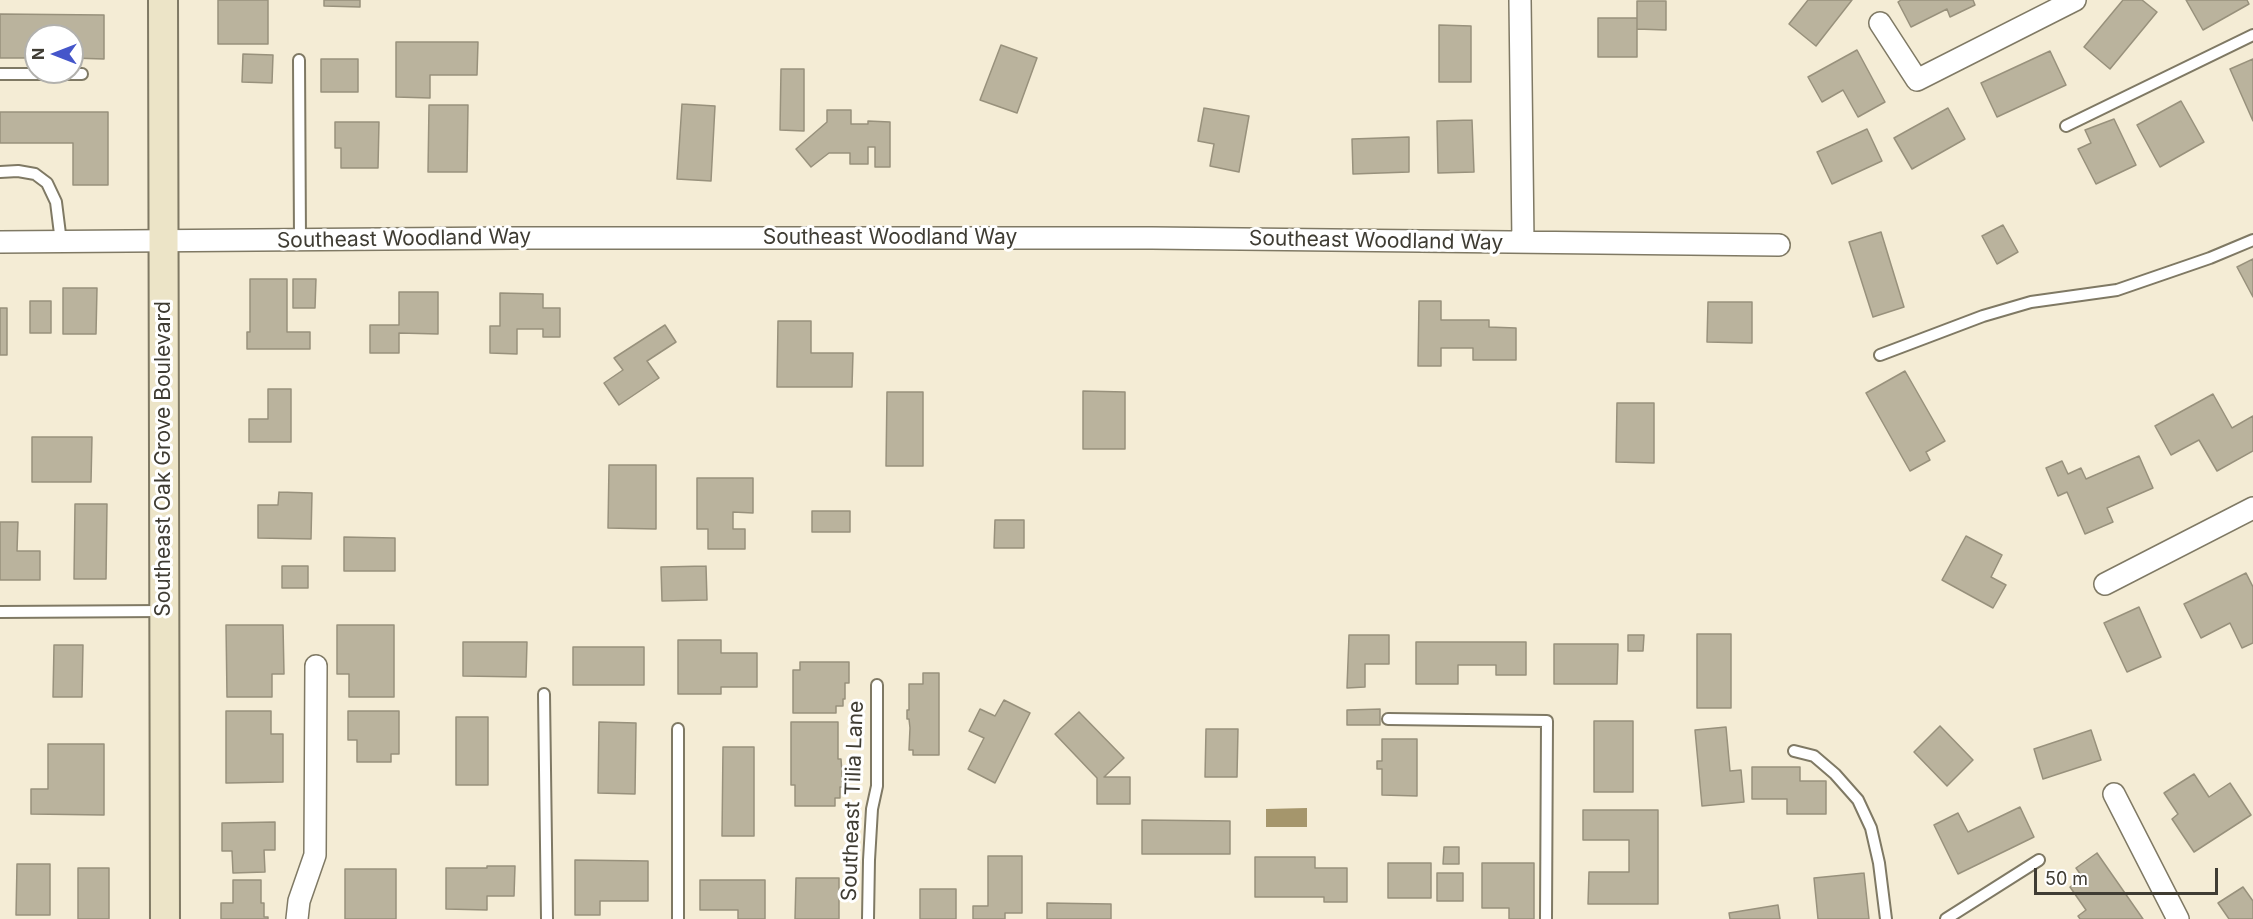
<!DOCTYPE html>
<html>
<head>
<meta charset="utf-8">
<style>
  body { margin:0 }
  #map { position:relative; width:2253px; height:919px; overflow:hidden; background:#f4ecd5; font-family:Inter,sans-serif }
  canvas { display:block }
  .north { position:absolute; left:24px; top:24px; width:60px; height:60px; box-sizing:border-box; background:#fff; border:2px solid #b2b1ad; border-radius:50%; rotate:270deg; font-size:16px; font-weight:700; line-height:24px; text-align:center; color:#3f3c33 }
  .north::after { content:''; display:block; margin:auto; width:21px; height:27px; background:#4556ca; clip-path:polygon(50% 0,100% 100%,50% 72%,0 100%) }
  .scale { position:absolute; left:2034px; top:868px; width:184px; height:27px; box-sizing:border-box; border:3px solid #3f3c33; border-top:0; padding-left:8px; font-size:18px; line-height:21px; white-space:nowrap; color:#3f3c33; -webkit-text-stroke:4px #fff; paint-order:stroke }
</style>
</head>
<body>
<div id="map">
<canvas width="2253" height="919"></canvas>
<div class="north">N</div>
<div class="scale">50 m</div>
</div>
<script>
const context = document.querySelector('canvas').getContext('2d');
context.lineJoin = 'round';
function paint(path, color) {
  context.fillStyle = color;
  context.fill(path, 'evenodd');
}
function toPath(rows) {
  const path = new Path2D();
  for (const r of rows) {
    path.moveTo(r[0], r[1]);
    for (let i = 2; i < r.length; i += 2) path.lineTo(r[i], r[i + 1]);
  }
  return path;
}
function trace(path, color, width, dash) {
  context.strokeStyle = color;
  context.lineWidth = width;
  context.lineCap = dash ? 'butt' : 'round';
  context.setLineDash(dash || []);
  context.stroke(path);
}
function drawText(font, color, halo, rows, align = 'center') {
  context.font = font + ' Inter,sans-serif';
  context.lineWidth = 6;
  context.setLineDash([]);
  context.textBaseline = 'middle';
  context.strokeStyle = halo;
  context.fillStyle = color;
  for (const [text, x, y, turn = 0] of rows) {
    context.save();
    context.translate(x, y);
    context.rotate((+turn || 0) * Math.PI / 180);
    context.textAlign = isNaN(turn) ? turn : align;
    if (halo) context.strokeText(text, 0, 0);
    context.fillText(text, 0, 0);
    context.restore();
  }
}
const water = toPath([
  [1307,808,1307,827,1266,827,1266,809]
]);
const building = toPath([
  [218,0,268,0,268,44,218,44,218,0],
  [324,0,360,0,360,7,324,6,324,0],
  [1808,0,1852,0,1816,46,1789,24,1808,0],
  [1901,0,1973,0,1975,5,1950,17,1947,9,1911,27,1898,2,1901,0],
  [2123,0,2142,0,2157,12,2110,69,2084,47,2123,0],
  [2186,0,2247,0,2249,4,2203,30,2186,0],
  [1637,1,1666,1,1666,30,1637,29,1637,1],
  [0,14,104,15,104,59,72,58,72,36,36,36,36,58,0,58,0,14],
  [1598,18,1637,18,1637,57,1598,57,1598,18],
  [1439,25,1471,26,1471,82,1439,82,1439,25],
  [396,42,478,42,477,75,430,75,430,98,396,97,396,42],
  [1001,45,1037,58,1017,113,980,100,1001,45],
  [1857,50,1885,102,1858,117,1843,90,1822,102,1808,77,1857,50],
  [2050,51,2066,85,1997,117,1981,83,2050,51],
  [243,54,273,55,272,83,242,82,243,54],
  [321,59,358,59,358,92,321,92,321,59],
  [2253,59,2253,121,2230,69,2253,59],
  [781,69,804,69,804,131,780,130,781,69],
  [2181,101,2204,142,2160,167,2137,125,2181,101],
  [682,104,715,106,711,181,677,179,682,104],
  [429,105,468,105,467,172,428,172,429,105],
  [1204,108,1249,116,1239,172,1210,166,1214,144,1198,141,1204,108],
  [1948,108,1965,139,1912,169,1894,138,1948,108],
  [827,110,851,110,851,124,868,124,868,121,890,122,890,167,875,167,875,147,868,147,868,164,850,164,850,153,829,153,811,167,796,149,827,122,827,110],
  [0,112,108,112,108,185,73,185,73,143,0,143,0,112],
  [2114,119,2136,165,2096,184,2078,149,2091,143,2085,130,2114,119],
  [1472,120,1474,172,1438,173,1437,121,1472,120],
  [335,122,379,122,378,168,341,168,341,148,335,148,335,122],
  [1867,129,1882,161,1832,184,1817,152,1867,129],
  [1409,137,1409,172,1353,174,1352,139,1409,137],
  [2003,225,2018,252,1997,264,1982,236,2003,225],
  [1881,232,1904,307,1873,317,1849,242,1881,232],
  [2253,259,2253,297,2237,267,2253,259],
  [250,279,287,279,287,332,310,332,310,349,247,349,247,332,250,332,250,279],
  [293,279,316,279,315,308,293,308,293,279],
  [63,288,97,288,96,334,63,334,63,288],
  [399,292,438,292,438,334,399,333,399,353,370,353,370,325,399,325,399,292],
  [500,293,543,294,543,308,560,308,560,337,543,337,543,329,517,329,517,354,490,353,490,326,500,326,500,293],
  [30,301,51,301,51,333,30,333,30,301],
  [1419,301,1441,301,1441,320,1489,320,1489,327,1516,328,1516,360,1473,360,1473,348,1441,348,1441,366,1418,366,1419,301],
  [1708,302,1752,302,1752,343,1707,342,1708,302],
  [0,308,7,308,7,355,0,355,0,308],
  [778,321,811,321,811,353,853,353,852,387,777,387,778,321],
  [665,325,676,342,647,361,659,378,619,405,604,383,623,370,614,358,665,325],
  [1905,371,1945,441,1926,452,1930,460,1910,471,1866,393,1905,371],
  [268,389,291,389,291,442,249,442,249,419,268,419,268,389],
  [1083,391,1125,392,1125,449,1083,449,1083,391],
  [887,392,923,392,923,466,886,466,887,392],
  [2213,394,2232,428,2253,416,2253,451,2217,471,2199,440,2171,455,2155,426,2213,394],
  [1617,403,1654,403,1654,463,1616,462,1617,403],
  [32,437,92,437,91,482,32,482,32,437],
  [2139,456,2153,488,2107,508,2113,522,2085,534,2067,492,2058,496,2046,468,2062,461,2068,474,2081,468,2086,479,2139,456],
  [609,465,656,465,656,529,608,528,609,465],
  [697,478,753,478,753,513,733,512,733,529,745,529,745,549,708,549,708,529,697,529,697,478],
  [279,492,312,493,311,539,258,538,258,505,278,505,279,492],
  [75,504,107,504,106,579,74,579,75,504],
  [812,511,850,511,850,532,812,532,812,511],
  [995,520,1024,520,1024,548,994,548,995,520],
  [0,522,18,522,17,551,40,551,40,580,0,580,0,522],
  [1966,536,2002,555,1991,577,2006,585,1993,608,1942,580,1966,536],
  [344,537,395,538,395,571,344,571,344,537],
  [282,566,308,566,308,588,282,588,282,566],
  [706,566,707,600,662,601,661,567,706,566],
  [2246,573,2253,587,2253,643,2242,648,2230,623,2201,638,2184,604,2246,573],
  [2139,607,2161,657,2127,672,2104,623,2139,607],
  [226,625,283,625,284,674,272,674,272,697,227,697,226,625],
  [337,625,394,625,394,697,349,697,349,674,337,674,337,625],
  [1697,634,1731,634,1731,708,1697,708,1697,634],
  [1349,635,1389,635,1389,664,1365,664,1365,687,1347,688,1349,635],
  [1628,635,1644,635,1643,651,1628,651,1628,635],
  [678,640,721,640,721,653,757,653,757,687,721,687,721,694,678,694,678,640],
  [463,642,527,642,526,677,463,676,463,642],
  [1416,642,1526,642,1526,675,1496,675,1496,665,1458,665,1458,684,1416,684,1416,642],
  [1554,644,1618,644,1617,684,1554,684,1554,644],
  [54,645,83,645,82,697,53,697,54,645],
  [573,647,644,647,644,685,573,685,573,647],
  [800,662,849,662,849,683,845,683,845,699,843,699,843,706,836,706,836,713,793,713,793,670,800,670,800,662],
  [923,673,939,673,939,755,913,755,913,750,909,750,910,728,909,719,907,719,907,710,909,710,909,684,923,684,923,673],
  [1004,700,1030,713,995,783,968,769,984,738,969,731,980,709,995,716,1004,700],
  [1380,709,1380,725,1347,725,1347,710,1380,709],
  [226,711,271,711,271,734,283,734,283,782,226,783,226,711],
  [348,711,399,711,399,754,391,754,391,762,357,762,357,740,348,740,348,711],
  [1079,712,1124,758,1104,777,1130,777,1130,804,1097,804,1097,778,1055,734,1079,712],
  [456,717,488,717,488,785,456,785,456,717],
  [1594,721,1633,721,1633,792,1594,792,1594,721],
  [599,722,636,723,635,794,598,793,599,722],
  [791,722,838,722,838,759,841,759,843,787,840,787,840,798,835,798,835,806,795,806,795,785,791,785,791,722],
  [1940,726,1973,760,1947,786,1914,752,1940,726],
  [1726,727,1730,771,1741,770,1744,802,1702,806,1695,730,1726,727],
  [1206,729,1238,729,1237,777,1205,777,1206,729],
  [2091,730,2101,760,2043,779,2034,749,2091,730],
  [1382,739,1417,739,1417,796,1382,795,1382,769,1377,769,1377,761,1382,761,1382,739],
  [48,744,104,744,104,815,31,814,31,789,48,789,48,744],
  [723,747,754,747,754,836,722,836,723,747],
  [1752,767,1800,767,1800,781,1826,781,1826,814,1787,814,1787,799,1752,799,1752,767],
  [2194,774,2209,797,2230,783,2251,815,2194,852,2172,819,2178,814,2164,793,2194,774],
  [2020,807,2034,837,1958,874,1934,825,1958,813,1968,832,2020,807],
  [1583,810,1658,810,1658,904,1588,904,1589,872,1629,872,1629,840,1583,840,1583,810],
  [1142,820,1230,821,1230,854,1142,854,1142,820],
  [275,822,275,850,264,850,265,872,233,873,232,851,222,851,222,823,275,822],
  [1444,847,1459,847,1459,864,1443,864,1444,847],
  [2097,853,2143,919,2080,919,2078,916,2086,910,2070,887,2083,878,2076,868,2097,853],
  [988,856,1022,856,1022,913,1005,913,1005,919,973,919,973,906,988,906,988,856],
  [1255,857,1315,857,1315,868,1347,868,1347,902,1324,902,1324,897,1255,897,1255,857],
  [575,860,648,861,648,901,600,901,600,915,575,915,575,860],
  [1388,863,1431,863,1431,898,1388,898,1388,863],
  [1482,863,1534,863,1534,919,1509,919,1509,908,1482,908,1482,863],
  [17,864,50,864,50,915,16,915,17,864],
  [487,866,515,866,514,896,487,896,487,910,446,909,446,868,487,868,487,866],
  [78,868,109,868,109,919,78,919,78,868],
  [345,869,396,869,396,919,345,919,345,869],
  [1437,873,1463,873,1463,901,1437,901,1437,873],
  [1864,873,1869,919,1818,919,1814,878,1864,873],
  [796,878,839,878,839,919,795,919,796,878],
  [233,880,261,880,261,903,264,903,264,917,268,917,268,919,221,919,221,903,233,903,233,880],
  [700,880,765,880,765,919,738,919,738,910,700,910,700,880],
  [2243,887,2253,901,2253,919,2229,919,2218,903,2243,887],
  [920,889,956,889,956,919,920,919,920,889],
  [1047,903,1111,904,1111,919,1047,919,1047,903],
  [1778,905,1780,919,1730,919,1729,913,1778,905]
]);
const lane = toPath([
  [299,60,300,240],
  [0,74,82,74],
  [2066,126,2253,35],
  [0,172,18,171,35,174,47,183,56,202,61,242],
  [1880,355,1983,316,2031,302,2117,290,2210,258,2253,240],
  [0,612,164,611],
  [544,694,547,919],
  [1388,719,1547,721,1546,919],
  [1794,751,1814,756,1835,774,1858,800,1871,828,1879,863,1886,919],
  [678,919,678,729],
  [868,919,869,860,872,809,877,786,877,685],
  [1946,919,2039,860]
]);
const street = toPath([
  [1520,0,1523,242],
  [1880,23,1917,80,2075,0],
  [0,242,513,238,1152,238,1779,245],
  [2105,584,2253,508],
  [2114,794,2178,919],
  [297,919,299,901,315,855,316,666]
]);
const secondary = toPath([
  [163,0,165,919]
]);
const streetNames = [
  ["Southeast Woodland Way",890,238],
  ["Southeast Woodland Way",404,239,-1],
  ["Southeast Woodland Way",1376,241,1],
  ["Southeast Oak Grove Boulevard",164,459,-90],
  ["Southeast Tilia Lane",853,801,-88]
];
paint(water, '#a5966c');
paint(building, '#bab39d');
trace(building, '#98917c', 1.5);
trace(lane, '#7f7964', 14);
trace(street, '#7f7964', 24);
trace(secondary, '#7f7964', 32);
trace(lane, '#fff', 10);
trace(street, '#fff', 21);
trace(secondary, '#ece4c7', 28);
drawText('21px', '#3f3c33', '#fff', streetNames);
</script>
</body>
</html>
